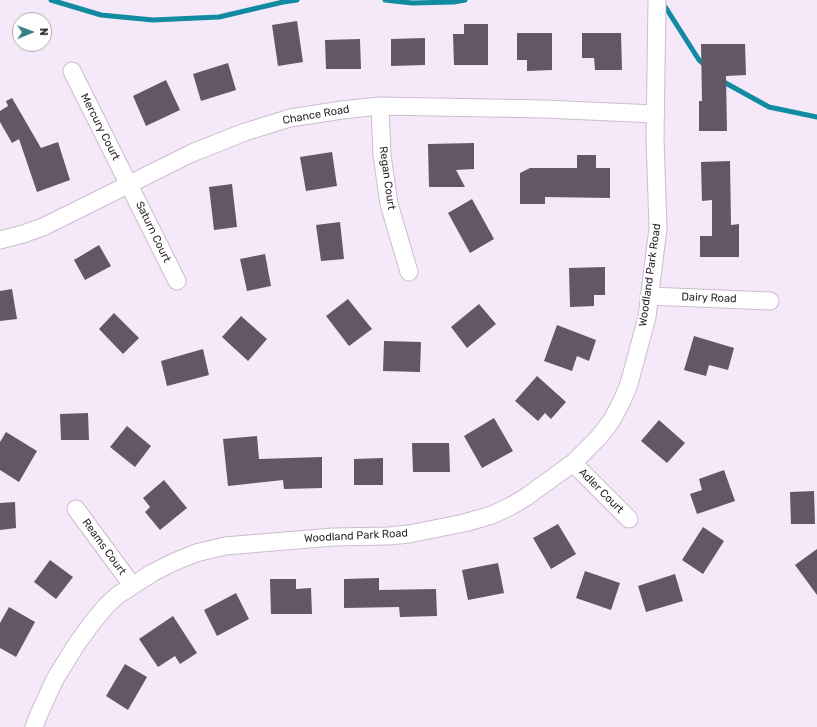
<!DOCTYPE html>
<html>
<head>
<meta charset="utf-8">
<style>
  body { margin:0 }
  #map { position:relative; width:817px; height:727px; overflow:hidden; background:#f5e8f9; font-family:Rubik,sans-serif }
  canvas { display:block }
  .north { position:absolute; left:12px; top:12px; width:40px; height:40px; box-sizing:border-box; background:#fff; border:1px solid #aba9ac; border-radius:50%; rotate:89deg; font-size:11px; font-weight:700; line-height:16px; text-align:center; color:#2e292f }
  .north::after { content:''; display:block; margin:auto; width:14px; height:18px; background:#398185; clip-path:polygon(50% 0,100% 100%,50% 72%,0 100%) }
</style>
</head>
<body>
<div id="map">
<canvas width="817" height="727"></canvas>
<div class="north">N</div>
</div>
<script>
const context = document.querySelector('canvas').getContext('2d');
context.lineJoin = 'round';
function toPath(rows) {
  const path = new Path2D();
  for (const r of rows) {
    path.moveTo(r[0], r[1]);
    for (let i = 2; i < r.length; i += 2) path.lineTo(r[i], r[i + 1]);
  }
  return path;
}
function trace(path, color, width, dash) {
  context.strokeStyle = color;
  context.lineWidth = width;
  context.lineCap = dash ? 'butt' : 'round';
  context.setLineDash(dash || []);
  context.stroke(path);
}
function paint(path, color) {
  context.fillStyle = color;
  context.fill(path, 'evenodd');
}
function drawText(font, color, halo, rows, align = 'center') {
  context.font = font + ' Rubik,sans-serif';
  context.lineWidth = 4;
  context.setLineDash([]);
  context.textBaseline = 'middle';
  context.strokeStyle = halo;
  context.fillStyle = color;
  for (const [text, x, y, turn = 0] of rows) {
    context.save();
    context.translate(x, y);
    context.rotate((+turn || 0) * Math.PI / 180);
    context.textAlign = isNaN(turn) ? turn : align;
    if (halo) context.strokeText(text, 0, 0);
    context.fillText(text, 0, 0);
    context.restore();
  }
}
const stream = toPath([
  [51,0,101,15,153,20,219,17,283,2,297,0],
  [385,0,412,3,454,2,465,0],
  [661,3,666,8,699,60,706,66],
  [722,81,769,107,817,117]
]);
const building = toPath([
  [297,21,303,62,278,66,272,25],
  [464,24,488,24,488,65,454,65,453,34,464,34],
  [517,33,552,33,552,70,527,71,527,60,517,60],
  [582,33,621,33,622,70,595,70,594,58,582,58],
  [425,38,425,65,391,66,391,39],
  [360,39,361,69,326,69,325,40],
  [701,44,745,44,746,75,726,76,727,131,699,131,699,101,702,101],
  [228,63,236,90,201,101,193,74],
  [166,80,180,110,146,126,133,96],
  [12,98,41,148,58,142,70,180,37,192,19,139,12,143,0,122,0,111,8,106,6,101],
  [474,143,474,169,456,170,465,187,429,187,428,144],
  [332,152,337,186,306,191,300,157],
  [577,155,596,155,596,168,610,168,610,198,545,197,545,204,520,204,520,173,530,168,577,168],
  [730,161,731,225,739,224,739,257,700,257,700,236,712,236,712,200,702,201,701,162],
  [232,184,237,227,214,230,209,187],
  [472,199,494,239,470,253,448,213],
  [340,222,344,259,321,261,316,225],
  [99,245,111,266,85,280,74,260],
  [265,254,271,286,247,291,240,259],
  [605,267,605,295,594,295,594,306,570,307,569,268],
  [12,289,17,319,0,321,0,291],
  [348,299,372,329,349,346,326,316],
  [479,304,496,324,467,348,451,327],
  [114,313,139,338,123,354,99,329],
  [241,316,267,339,248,361,222,337],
  [557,325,596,340,589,361,577,356,572,371,544,361],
  [694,336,734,348,728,370,709,365,706,376,684,370],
  [384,341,421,342,420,372,383,371],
  [203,349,209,375,167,386,161,361],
  [537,376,566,402,551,419,545,413,538,421,515,401],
  [88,413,89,440,61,440,60,414],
  [494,418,513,451,482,468,464,436],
  [659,420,685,443,667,463,641,441],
  [127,426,151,446,135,467,110,447],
  [6,432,37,451,19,482,0,470,0,442],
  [257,436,259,459,322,457,322,488,284,489,283,480,228,486,223,439],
  [412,443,449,443,450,472,413,472],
  [383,458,383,485,354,485,354,459],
  [724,470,735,501,697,514,690,494,702,490,699,479],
  [164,480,187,508,160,530,145,512,150,507,143,498],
  [814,491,815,524,791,524,790,492],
  [15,502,16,528,0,530,0,503],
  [558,524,576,554,551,569,533,538],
  [703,527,724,541,703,574,682,560],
  [817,549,817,595,795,565],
  [50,560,73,577,56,599,34,582],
  [498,563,504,593,468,600,462,570],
  [585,571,620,583,611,610,576,598],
  [675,574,683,601,646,612,638,586],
  [379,578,379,590,436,589,437,616,400,617,399,607,344,608,344,579],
  [270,579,296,579,296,589,311,588,312,614,271,614],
  [236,593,249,619,217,636,204,610],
  [9,607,35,622,16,657,0,648,0,623],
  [173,616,197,653,180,664,175,656,158,667,139,639],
  [125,664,147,677,128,710,106,696]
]);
const minor = toPath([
  [72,71,177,281],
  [380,106,382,155,389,204,409,272],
  [0,240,23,234,43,227,192,153,245,132,290,118,342,110,380,106,544,109,656,114],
  [649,296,770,301],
  [573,463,629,519],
  [76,509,132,585],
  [34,727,39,714,55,679,76,645,92,623,106,606,118,595,152,573,174,562,196,553,225,546,333,537,389,536,409,534,464,523,492,515,511,506,526,497,573,463,599,437,612,420,622,401,629,384,647,317,658,228,655,138,657,0]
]);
const streetNames = [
  ["Chance Road",316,115,-10],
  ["Mercury Court",100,127,63],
  ["Regan Court",387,178,82],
  ["Saturn Court",153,232,64],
  ["Woodland Park Road",650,275,-82],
  ["Dairy Road",709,298,2],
  ["Adler Court",601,491,45],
  ["Woodland Park Road",356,536,-3],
  ["Reams Court",104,547,54]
];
trace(stream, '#118ba1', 5);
paint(building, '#625765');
trace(minor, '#cbbdce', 19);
trace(minor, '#fff', 17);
drawText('11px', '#2e292f', '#fff', streetNames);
</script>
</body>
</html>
